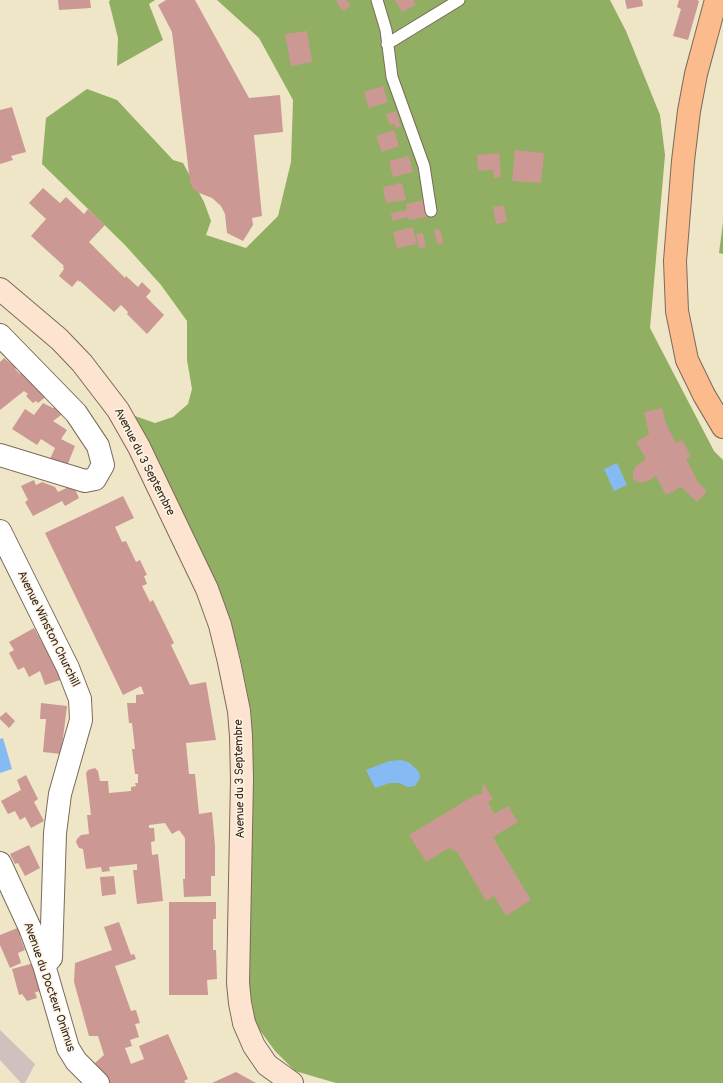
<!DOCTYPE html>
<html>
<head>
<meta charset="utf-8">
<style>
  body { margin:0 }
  canvas { display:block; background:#efe5c7 }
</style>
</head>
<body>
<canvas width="723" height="1083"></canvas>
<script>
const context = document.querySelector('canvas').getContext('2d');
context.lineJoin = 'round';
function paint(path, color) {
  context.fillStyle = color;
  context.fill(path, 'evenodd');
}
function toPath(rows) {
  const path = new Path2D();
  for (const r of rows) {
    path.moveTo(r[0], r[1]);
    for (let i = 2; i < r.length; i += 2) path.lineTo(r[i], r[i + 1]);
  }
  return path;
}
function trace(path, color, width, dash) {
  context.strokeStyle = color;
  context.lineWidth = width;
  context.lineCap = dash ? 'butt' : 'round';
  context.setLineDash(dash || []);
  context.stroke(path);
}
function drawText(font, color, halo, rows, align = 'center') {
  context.font = font + ' Pangolin,sans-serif';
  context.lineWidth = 3;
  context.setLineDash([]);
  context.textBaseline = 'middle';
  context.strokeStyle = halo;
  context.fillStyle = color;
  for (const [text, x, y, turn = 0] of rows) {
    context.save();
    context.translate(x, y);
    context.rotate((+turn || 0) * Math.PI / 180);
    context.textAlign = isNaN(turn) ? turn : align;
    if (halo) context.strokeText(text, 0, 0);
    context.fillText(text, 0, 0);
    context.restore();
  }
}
const industrial = toPath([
  [0,1030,35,1064,25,1083,21,1083,0,1060]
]);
const forest = toPath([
  [110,0,155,0,149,4,163,40,117,66,118,38,109,2],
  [217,0,610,0,626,31,660,115,665,155,650,328,714,451,723,460,723,1083,336,1083,295,1071,275,1051,256,1025,249,987,250,841,253,774,251,711,239,652,213,577,135,416,155,423,173,417,188,404,192,389,187,360,187,321,161,285,125,245,42,164,46,118,87,89,117,100,173,160,183,163,204,202,211,221,206,235,246,248,278,216,291,162,293,100,259,38],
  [723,222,723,254,719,253]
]);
const water = toPath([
  [617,463,627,485,614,491,604,469],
  [3,738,12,769,0,773,0,739],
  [401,760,410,763,419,772,420,778,415,786,408,787,399,783,390,783,375,788,366,770,389,761]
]);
const building = toPath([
  [58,0,90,0,91,8,59,10],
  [166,0,195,0,249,98,280,95,283,132,254,135,262,216,252,218,253,225,243,241,227,233,225,214,221,206,212,198,197,192,192,187,190,182,172,32,158,5],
  [336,0,347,0,351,6,342,11],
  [395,0,413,0,416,5,402,12],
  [625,0,642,0,643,6,627,9],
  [679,0,697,0,699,1,688,40,673,36,681,9,677,7],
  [307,31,312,62,291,66,285,34],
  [383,86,388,102,369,108,364,92],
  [12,107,26,152,11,156,13,160,0,164,0,110],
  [396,111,401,126,396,128,394,124,390,125,386,114],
  [394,130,399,146,382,152,376,136],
  [515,150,544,153,541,183,512,181],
  [499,153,501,177,494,178,493,170,478,171,477,155],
  [409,156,413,172,393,177,389,161],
  [402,183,406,200,386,203,383,187],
  [43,188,60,203,66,197,84,214,88,209,105,225,89,242,125,278,126,276,138,287,142,282,151,291,146,297,164,315,147,334,127,314,128,312,121,305,114,312,80,281,79,282,78,280,72,287,59,276,64,269,63,267,64,266,31,236,46,219,29,203],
  [424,200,427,217,409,220,408,217,392,221,391,213,407,210,406,204],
  [504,205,507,222,496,224,493,207],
  [413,227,417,244,397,248,393,232],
  [440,229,443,243,437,244,434,230],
  [423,233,426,247,419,248,416,234],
  [4,358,14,366,16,368,15,369,20,374,23,370,48,395,38,403,36,401,33,403,26,396,28,394,24,391,0,410,0,362],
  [43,403,53,408,58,406,64,413,53,421,67,430,61,439,75,446,67,466,50,459,55,448,41,439,37,445,12,429,25,409,34,415],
  [662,408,666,424,676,443,682,440,691,456,686,459,698,482,707,491,697,502,681,487,666,495,656,476,646,482,640,483,636,481,633,478,633,472,636,466,646,459,636,442,649,434,644,412],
  [34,480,36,485,42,482,55,487,58,492,73,485,79,498,65,506,62,501,33,516,25,502,28,500,21,486],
  [123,496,134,518,115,527,122,542,126,541,136,562,140,560,147,575,144,576,147,584,142,586,150,602,153,600,174,643,171,645,190,685,206,682,216,740,186,743,189,774,195,774,199,814,212,812,215,846,215,876,211,876,211,896,184,897,183,879,185,879,185,838,179,830,172,834,165,823,149,825,149,828,154,828,155,841,151,842,152,855,158,854,163,901,137,904,133,870,137,870,137,864,109,867,110,871,102,872,101,867,86,869,83,849,79,848,76,842,77,839,81,835,89,834,87,815,91,815,86,773,88,770,95,768,98,771,100,781,108,781,109,793,131,791,131,787,136,786,135,783,138,783,138,774,135,774,132,749,135,749,132,723,129,723,127,703,136,703,136,695,144,694,141,686,123,695,45,533],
  [34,628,54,663,63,679,45,685,40,671,29,677,24,667,18,670,9,653,14,650,9,642],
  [41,703,67,706,61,754,43,752,46,719,40,719],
  [6,712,15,721,9,728,0,719,0,717],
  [26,775,38,799,34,802,44,821,31,828,25,817,20,820,15,811,8,814,1,801,21,790,17,780],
  [483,783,493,799,488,802,494,814,508,806,518,822,493,837,531,900,506,916,494,896,486,901,457,852,449,848,426,862,409,835,475,795,482,794],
  [29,845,40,868,25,876,18,863,15,864,10,854],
  [114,876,116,894,102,896,100,877],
  [169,902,216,902,216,919,213,919,213,950,216,950,217,979,207,980,208,995,169,995],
  [119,922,131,955,134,954,136,959,115,966,131,1011,136,1010,140,1023,135,1024,139,1037,130,1040,132,1046,125,1048,131,1064,144,1059,139,1046,168,1034,188,1079,184,1081,186,1083,110,1083,95,1063,104,1055,98,1036,89,1036,74,982,75,963,112,950,104,927],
  [20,927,23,935,20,936,25,950,18,953,21,963,10,968,0,945,0,935],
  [34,963,41,991,31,993,35,992,37,998,27,1001,22,994,19,995,12,969],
  [236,1072,256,1083,212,1083]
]);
const service = toPath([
  [377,0,386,30,392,77,424,166,431,211],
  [387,44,459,0]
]);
const minor = toPath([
  [0,335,76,413,98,446,103,465,95,479,85,481,0,455],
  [0,531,68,668,80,699,81,720,60,794,55,833,51,958,44,965],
  [0,863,30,928,44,965,68,1048,76,1061,98,1083]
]);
const secondary = toPath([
  [0,289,59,339,82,363,118,410,139,447,207,589,220,625,229,662,239,711,241,736,242,779,238,983,240,1003,244,1023,254,1046,267,1065,292,1083]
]);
const primary = toPath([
  [716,0,696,74,689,111,683,161,675,261,677,311,687,360,704,395,723,427]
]);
const streetNames = [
  ["Avenue du 3 Septembre",144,462,63],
  ["Avenue Winston Churchill",48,629,64],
  ["Avenue du 3 Septembre",240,779,-91],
  ["Avenue du Docteur Onimus",49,987,71]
];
paint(industrial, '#d1c0bd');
paint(forest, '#90af62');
paint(water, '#85baf3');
paint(building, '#cc9894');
trace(service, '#7a6b59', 13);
trace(minor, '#7a6b59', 24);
trace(secondary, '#7a6b59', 24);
trace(primary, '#7a6b59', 24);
trace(service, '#fff', 11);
trace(minor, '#fff', 22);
trace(secondary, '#fde4d1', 22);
trace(primary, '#fbbb8d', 22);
drawText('12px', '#3b2a1e', '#fcf5e5', streetNames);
</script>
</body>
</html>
